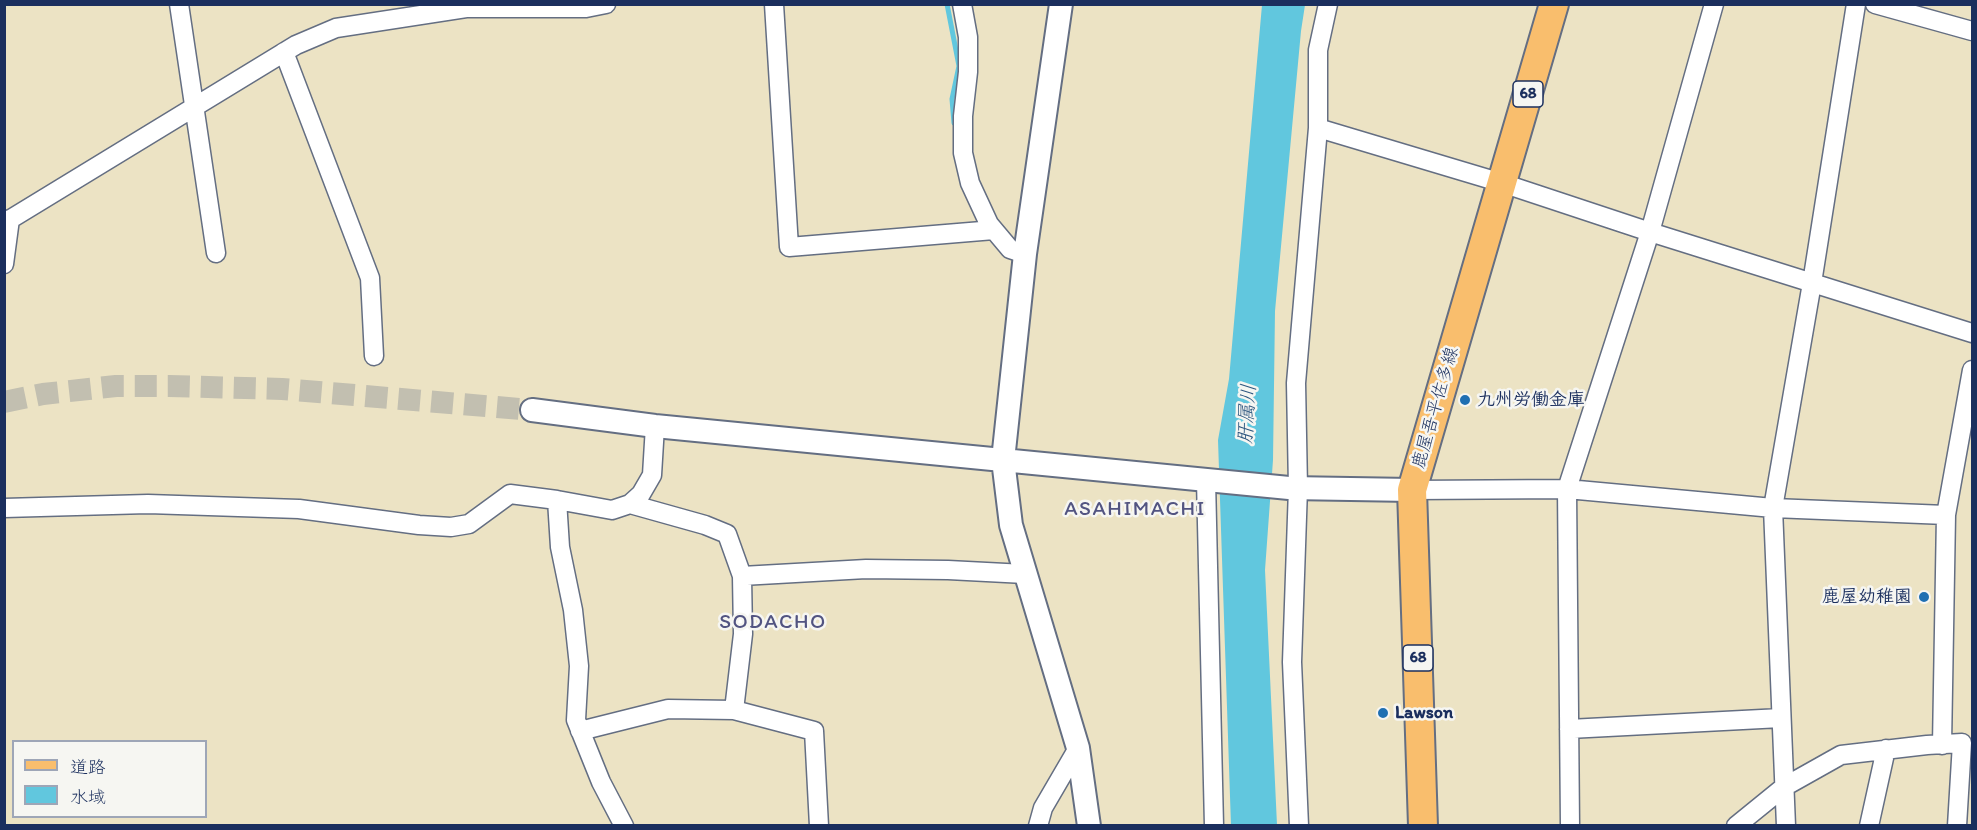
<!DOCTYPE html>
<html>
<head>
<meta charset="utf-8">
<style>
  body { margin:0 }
  #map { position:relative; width:1977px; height:830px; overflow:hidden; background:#ece3c4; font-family:Itim,"Klee One",sans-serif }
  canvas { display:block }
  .frame { position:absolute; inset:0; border:6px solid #1b2f5e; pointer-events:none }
  .legend { position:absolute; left:12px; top:740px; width:195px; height:78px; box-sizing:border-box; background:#f6f6f2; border:2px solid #9ea6b7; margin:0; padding:8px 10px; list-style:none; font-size:18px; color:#1b2f5e }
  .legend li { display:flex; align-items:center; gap:12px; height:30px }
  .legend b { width:30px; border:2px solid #9ea6b7 }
</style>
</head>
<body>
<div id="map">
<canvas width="1977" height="830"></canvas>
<div class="frame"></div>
<ul class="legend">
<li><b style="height:8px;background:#f9be6d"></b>道路</li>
<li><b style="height:16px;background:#61c7de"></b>水域</li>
</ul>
</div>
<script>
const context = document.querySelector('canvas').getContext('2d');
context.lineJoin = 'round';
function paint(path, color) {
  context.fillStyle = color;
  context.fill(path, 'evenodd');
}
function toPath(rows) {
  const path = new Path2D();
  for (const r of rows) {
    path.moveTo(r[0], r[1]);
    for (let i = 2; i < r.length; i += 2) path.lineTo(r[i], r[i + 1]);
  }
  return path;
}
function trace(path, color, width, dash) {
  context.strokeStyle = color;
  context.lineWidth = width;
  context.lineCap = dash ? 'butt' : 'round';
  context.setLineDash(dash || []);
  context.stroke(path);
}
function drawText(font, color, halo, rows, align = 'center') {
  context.font = font + ' Itim,"Klee One",sans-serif';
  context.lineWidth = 5;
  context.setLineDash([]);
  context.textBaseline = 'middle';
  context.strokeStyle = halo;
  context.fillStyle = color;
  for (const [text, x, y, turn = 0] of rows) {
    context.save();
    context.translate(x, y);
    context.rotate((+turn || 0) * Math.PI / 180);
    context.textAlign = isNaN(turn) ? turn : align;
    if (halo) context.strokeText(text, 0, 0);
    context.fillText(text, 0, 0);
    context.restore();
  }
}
const water = toPath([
  [1262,5,1305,5,1301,31,1275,311,1273,460,1265,570,1277,825,1231,826,1218,440,1229,379]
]);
const stream = toPath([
  [947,4,959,66,952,99,954,123]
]);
const tertiaryTunnel = toPath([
  [4,402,43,394,116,386,169,386,282,389,532,410]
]);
const minor = toPath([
  [179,4,216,253],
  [774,4,789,247,994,230],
  [962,4,968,37,968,72,963,116,963,153,970,183,989,224,1010,249,1025,254],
  [1875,4,1972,31],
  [284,52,370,278,374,356],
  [1318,128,1502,183,1650,232,1972,333],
  [4,223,296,45,336,28,466,8,586,8,606,4],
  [4,264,10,219],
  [1206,480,1214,826],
  [1412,490,1567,489,1773,508,1946,515],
  [557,500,560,547,573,610,579,666,576,720,601,782,624,826],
  [630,504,705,525,727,534,742,576,743,634,734,710,814,731,819,826],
  [4,508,148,504,299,509,419,525,451,527,469,524,510,494,557,500,612,510,630,504,641,494,652,475,655,426],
  [742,576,866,569,948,570,1025,574],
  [1569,729,1781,718],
  [580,731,668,709,734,710],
  [1942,745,1946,515,1972,370],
  [1038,826,1043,808,1078,748],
  [1299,826,1292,662,1298,488,1296,383,1318,128,1318,50,1328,4],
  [1570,826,1567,489,1650,232,1714,4],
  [1736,826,1784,787,1841,755,1927,745,1962,743,1957,826],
  [1786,826,1773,508,1812,283,1856,4],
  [1869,826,1886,749]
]);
const tertiary = toPath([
  [1061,4,1025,254,1003,460,1011,525,1078,748,1089,826],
  [532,410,655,426,1217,481,1289,488,1412,490]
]);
const primary = toPath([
  [1423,826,1412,490,1554,4]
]);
const markers = [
  [1465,400,6,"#1f6fb2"],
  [1924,597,6,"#1f6fb2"],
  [1383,713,6,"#1f6fb2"]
];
const shields = [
  [1528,94,30],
  [1418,658,30]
];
const shieldNames = [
  ["68",1528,94],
  ["68",1418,658]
];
const poiNames = [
  ["九州労働金庫",1477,400],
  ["鹿屋幼稚園",1912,597,"right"],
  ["Lawson",1395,713]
];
const streetNames = [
  ["鹿屋吾平佐多線",1436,408,-74]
];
const waterNames = [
  ["肝属川",1248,414,-86]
];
const quarterNames = [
  ["ASAHIMACHI",1135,510],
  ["SODACHO",773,623]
];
paint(water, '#61c7de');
trace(stream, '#61c7de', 5);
trace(tertiaryTunnel, '#c2bfb0', 22, [22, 11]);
trace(minor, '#646e82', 21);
trace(tertiary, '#646e82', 26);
trace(primary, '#646e82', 32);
trace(minor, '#fff', 18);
trace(tertiary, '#fff', 22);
trace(primary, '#f9be6d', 28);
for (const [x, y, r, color] of markers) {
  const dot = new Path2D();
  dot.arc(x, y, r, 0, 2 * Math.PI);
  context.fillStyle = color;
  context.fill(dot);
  trace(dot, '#f6f6f2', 2);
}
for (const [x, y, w] of shields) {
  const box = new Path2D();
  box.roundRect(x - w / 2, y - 13, w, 26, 4.5);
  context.fillStyle = '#f6f6f2';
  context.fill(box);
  trace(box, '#1b2f5e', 1.5);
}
drawText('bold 16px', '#1b2f5e', null, shieldNames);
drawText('bold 18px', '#1b2f5e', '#f6f6f2', poiNames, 'left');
drawText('18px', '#1b2f5e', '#f6f6f2', streetNames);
drawText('italic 20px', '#2c557e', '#f6f6f2', waterNames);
context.letterSpacing = '1.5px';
drawText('21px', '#525481', '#f6f6f2', quarterNames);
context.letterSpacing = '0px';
</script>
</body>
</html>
